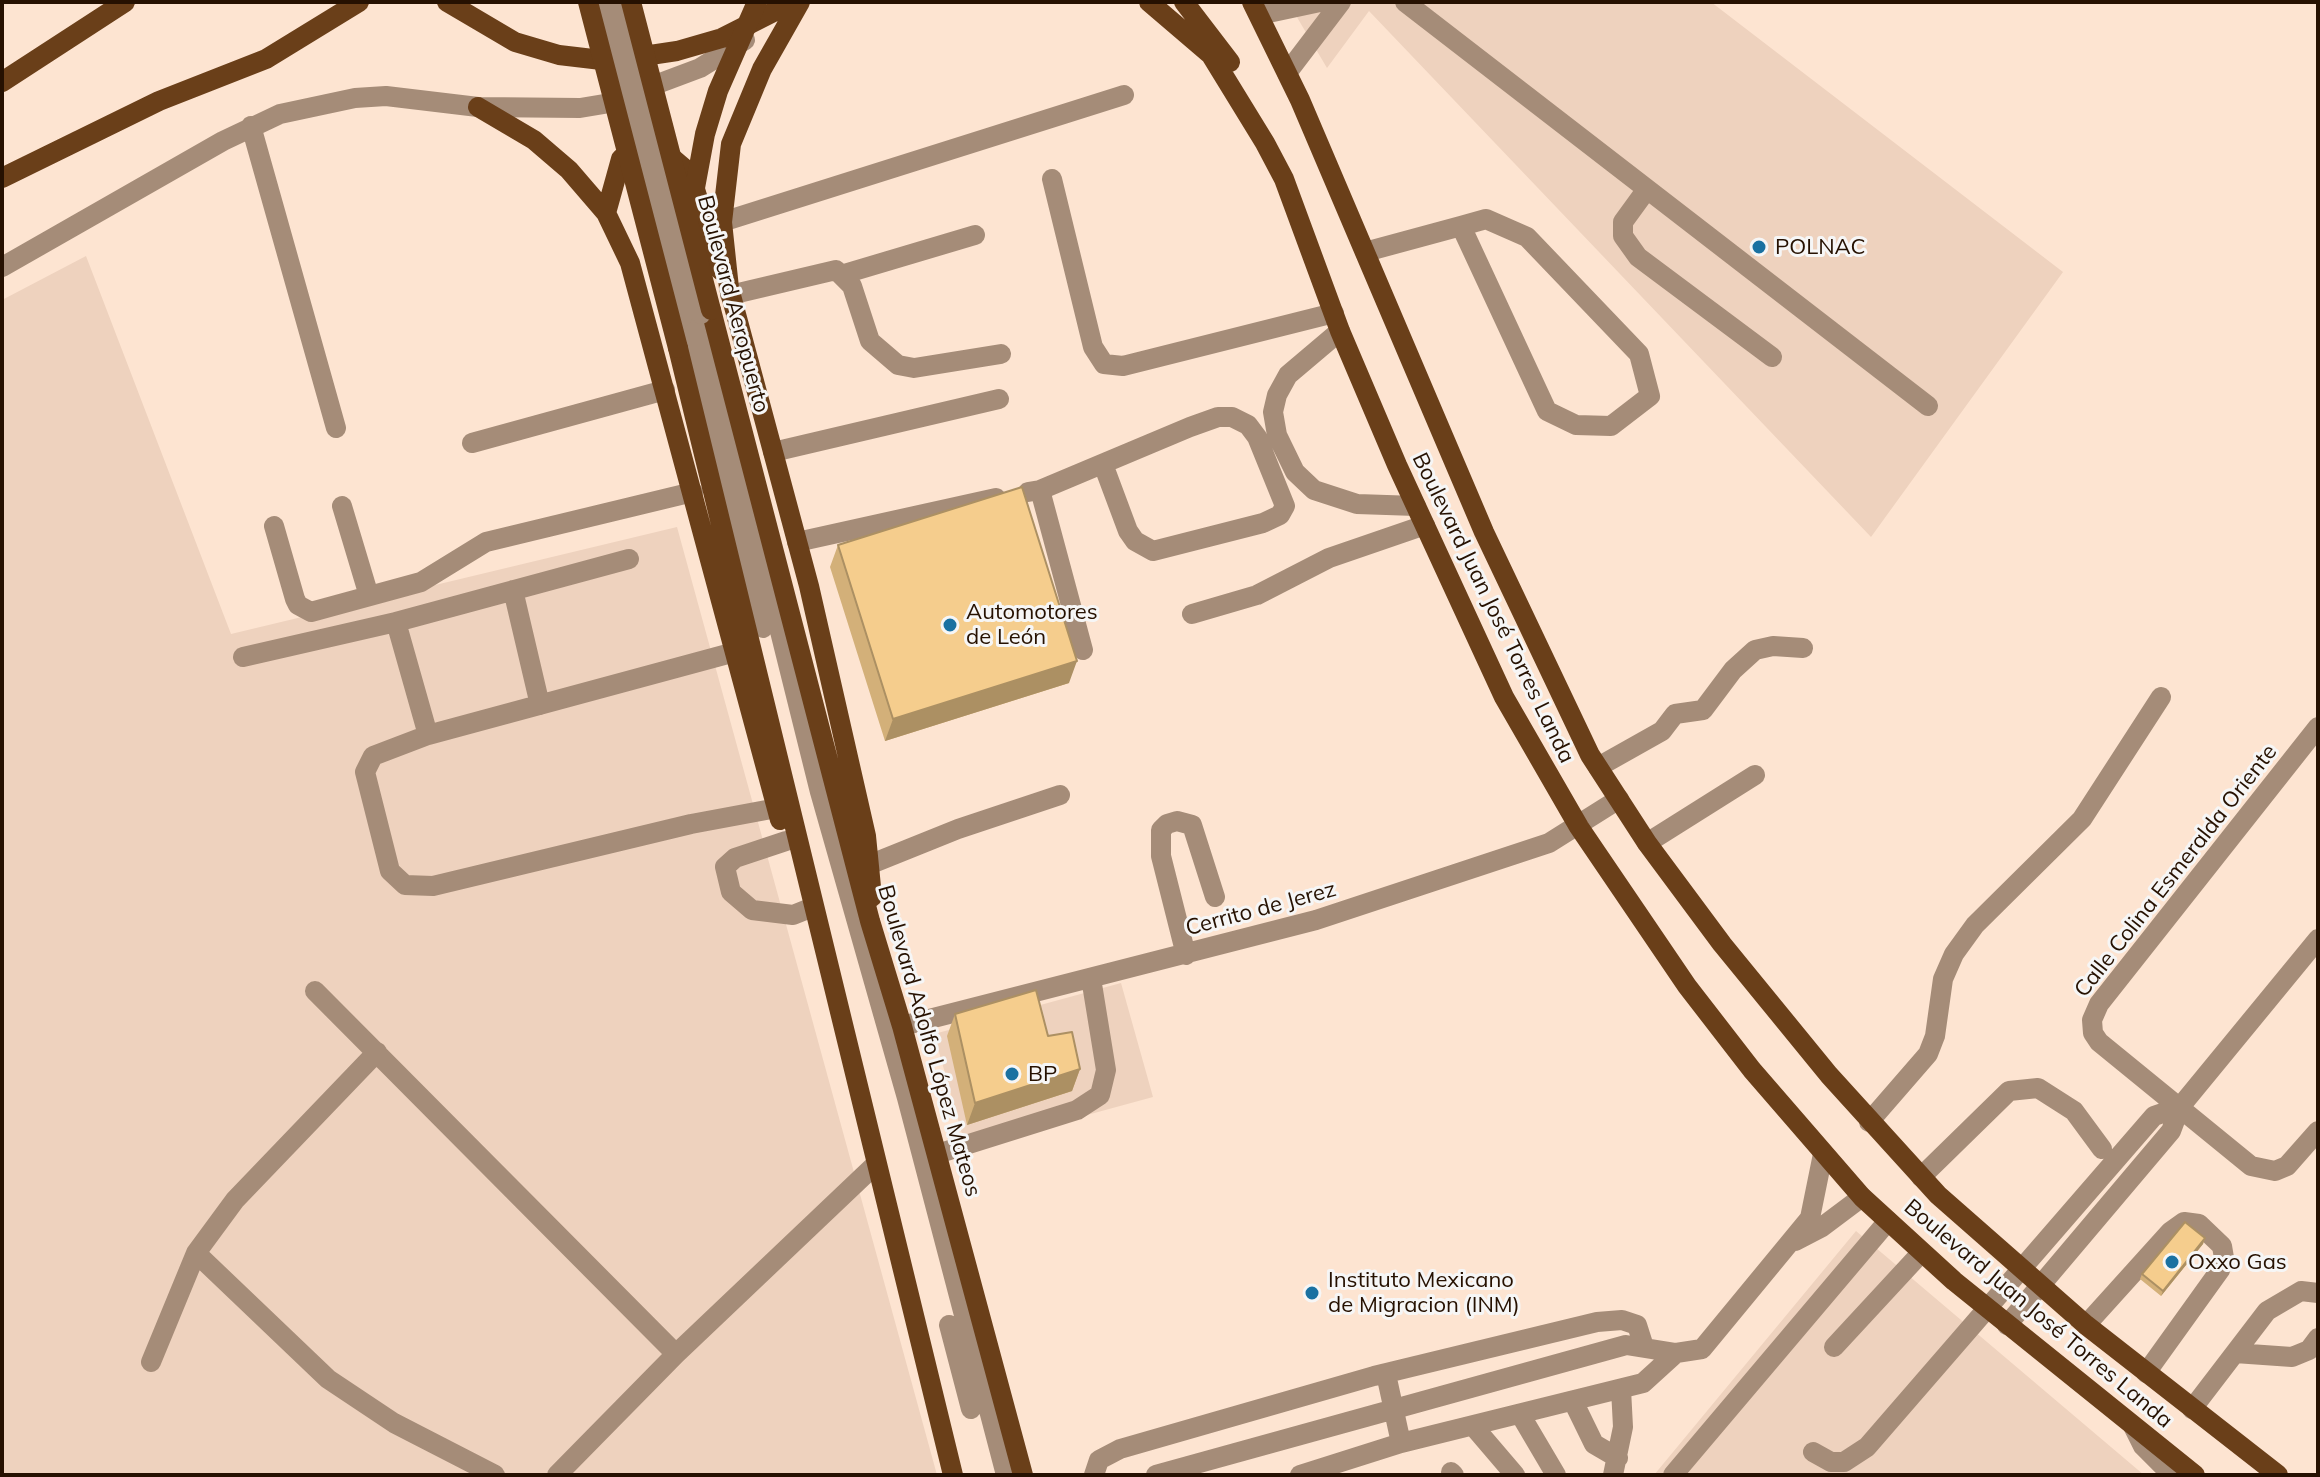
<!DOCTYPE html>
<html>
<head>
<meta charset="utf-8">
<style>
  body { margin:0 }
  #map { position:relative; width:2320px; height:1477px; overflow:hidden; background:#fde4d1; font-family:Mulish,sans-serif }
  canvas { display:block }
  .frame { position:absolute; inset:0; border:4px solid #261101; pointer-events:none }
</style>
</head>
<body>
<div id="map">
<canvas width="2320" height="1477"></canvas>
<div class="frame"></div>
</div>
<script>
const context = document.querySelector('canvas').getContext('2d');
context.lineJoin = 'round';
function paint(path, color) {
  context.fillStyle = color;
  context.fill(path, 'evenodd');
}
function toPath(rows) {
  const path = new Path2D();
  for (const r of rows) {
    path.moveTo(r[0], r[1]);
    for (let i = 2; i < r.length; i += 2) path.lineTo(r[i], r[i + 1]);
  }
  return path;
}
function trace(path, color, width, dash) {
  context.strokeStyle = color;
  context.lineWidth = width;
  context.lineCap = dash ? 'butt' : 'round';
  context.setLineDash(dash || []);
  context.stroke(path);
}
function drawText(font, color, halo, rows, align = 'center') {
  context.font = font + ' Mulish,sans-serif';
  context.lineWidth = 6;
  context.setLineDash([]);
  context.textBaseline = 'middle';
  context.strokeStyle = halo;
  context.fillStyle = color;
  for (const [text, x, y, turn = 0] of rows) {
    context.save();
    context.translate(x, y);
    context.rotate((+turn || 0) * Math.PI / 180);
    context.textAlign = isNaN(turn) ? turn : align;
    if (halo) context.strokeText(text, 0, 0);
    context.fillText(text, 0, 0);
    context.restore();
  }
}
const built = toPath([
  [1288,2,1711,2,2063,272,1871,537,1369,11,1327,68],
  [86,256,231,634,677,527,937,1475,2,1475,2,300],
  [1121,983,1153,1097,966,1148,934,1034],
  [1856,1231,2144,1475,1654,1475]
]);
const minor = toPath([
  [1405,2,1928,406],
  [1259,15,1320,2],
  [1287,73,1341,2],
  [251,126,336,428],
  [1052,179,1093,347,1104,364,1123,366,1334,313],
  [1647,189,1623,222,1623,236,1638,257,1772,357],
  [722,222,1124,95],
  [1365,252,1461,226,1486,219,1527,237,1639,354,1650,396,1611,426,1576,425,1547,411,1461,226],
  [2,267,223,141,280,114,355,98,386,96,478,107,580,108,604,104,700,68,745,40],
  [844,274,975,235],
  [730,295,836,270,852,286,870,341,898,365,914,368,1001,354],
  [701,314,820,792,907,1098,1006,1475],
  [682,317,763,628],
  [1340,331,1288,375,1277,395,1273,412,1277,435,1295,472,1314,490,1357,504,1416,506],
  [472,443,665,390],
  [773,452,999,399],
  [1040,490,1190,427,1218,417,1232,417,1248,425,1257,437,1285,506,1280,515,1263,523,1153,551,1135,541,1128,531,1103,464],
  [1028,492,1040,490,1083,650],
  [342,506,369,596],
  [274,526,295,599,298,605,311,612,421,582,486,542,693,492],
  [797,542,996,498],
  [513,590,540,705],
  [1192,614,1257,595,1329,558,1425,525],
  [396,622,629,559],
  [243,657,396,622,428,735,373,756,365,772,390,871,405,885,433,886,691,824,777,808],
  [2318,727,2099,1004,2092,1020,2093,1033,2099,1042,2251,1166,2275,1171,2287,1166,2318,1131],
  [428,735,735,652],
  [1598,767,1662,731,1675,714,1703,710,1733,670,1755,650,1773,646,1803,648],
  [786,841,735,858,725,867,731,892,752,910,793,915,808,909],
  [1647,843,1755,775],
  [871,864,958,829,1060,795],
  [1186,955,1161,856,1161,830,1167,824,1177,821,1192,825,1215,897],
  [315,991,676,1354],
  [902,1026,1316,920,1549,843,1619,799],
  [1869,1122,1928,1054,1935,1036,1943,979,1954,954,1975,925,2082,819,2161,697],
  [937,1154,1077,1110,1100,1095,1106,1070,1091,978],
  [1921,1177,2009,1091,2038,1088,2074,1111,2102,1149],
  [1795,1241,1822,1227,1862,1197],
  [196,1253,328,1379,394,1423,495,1475],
  [949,1325,971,1409],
  [2007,1325,2171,1131,2180,1107,2318,939],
  [2086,1325,2170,1232,2184,1222,2199,1224,2222,1246,2224,1258,2220,1270,2146,1373],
  [1834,1347,1921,1253],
  [2235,1353,2292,1357,2309,1350,2318,1338],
  [151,1362,196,1253,235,1200,377,1052],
  [1386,1374,1401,1443],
  [1573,1401,1594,1444,1618,1458],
  [2192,1409,2267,1311,2301,1291,2318,1293],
  [1520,1414,1556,1475],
  [2133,1426,2143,1446,2172,1475],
  [1474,1427,1515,1475],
  [1813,1452,1831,1462,1844,1462,1867,1447,2154,1116,2180,1107],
  [1451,1472,1454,1475],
  [557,1475,676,1354,876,1164],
  [1094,1475,1099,1460,1120,1449,1374,1376,1597,1322,1622,1320,1637,1325,1644,1347],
  [1156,1475,1626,1345,1676,1353,1702,1349,1810,1218,1823,1154],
  [1300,1475,1401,1443,1643,1383,1676,1353],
  [1613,1475,1623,1427,1621,1389],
  [1673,1475,1888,1221]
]);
const major = toPath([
  [447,2,515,42,559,55,610,61,677,51,722,38,793,2],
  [800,2,762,69,731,144,722,222,729,288,809,586,866,836,872,897],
  [1149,2,1211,55,1265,143,1284,179,1340,331,1397,465,1504,697,1579,827,1687,986,1752,1070,1862,1197,1954,1281,2195,1475],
  [1184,2,1230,62],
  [1252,2,1300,100,1484,532,1590,755,1647,843,1722,944,1829,1075,1938,1195,2086,1325,2278,1475],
  [2,82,125,2],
  [478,107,534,140,569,170,606,213,630,263,780,820],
  [2,178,159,101,266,59,359,2],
  [606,213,621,159,632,149,649,145,664,151,684,168,693,183,720,270],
  [711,310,870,921,902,1026,1023,1475],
  [678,348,953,1475]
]);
const minorBridge = toPath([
  [601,2,682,317],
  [620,2,701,314]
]);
const majorBridge = toPath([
  [588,2,678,348],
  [631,2,711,310],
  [689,220,705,134,718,91,757,2]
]);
const wall = toPath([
  [838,545,1069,683,885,741,830,567],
  [955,1014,1048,1036,1080,1069,1072,1091,967,1125,947,1036],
  [2205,1238,2203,1244,2161,1296,2140,1279,2142,1274]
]);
const shadedWall = toPath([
  [1077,661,1069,683,885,741,893,719],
  [1080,1069,1072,1091,967,1125,975,1103],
  [2205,1238,2203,1244,2161,1296,2163,1291]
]);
const building = toPath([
  [1022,487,1077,661,893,719,838,545,1022,487],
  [1036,990,1048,1036,1072,1032,1080,1069,975,1103,955,1014,1036,990],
  [2185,1222,2205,1238,2163,1291,2142,1274,2185,1222]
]);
const markers = [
  [1759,247,8,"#1a71a1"],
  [950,625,8,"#1a71a1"],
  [1012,1074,8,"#1a71a1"],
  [2172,1262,8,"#1a71a1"],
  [1312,1293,8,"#1a71a1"]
];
const poiNames = [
  ["POLNAC",1775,247],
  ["Automotores",966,612],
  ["de León",966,637],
  ["BP",1028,1074],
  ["Oxxo Gas",2188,1262],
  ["Instituto Mexicano",1328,1280],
  ["de Migracion (INM)",1328,1305]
];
const streetNames = [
  ["Boulevard Aeropuerto",733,304,75],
  ["Boulevard Juan José Torres Landa",1493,608,64],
  ["Calle Colina Esmeralda Oriente",2176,871,-52],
  ["Cerrito de Jerez",1261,909,-15],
  ["Boulevard Adolfo López Mateos",929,1041,74],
  ["Boulevard Juan José Torres Landa",2038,1314,40]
];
paint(built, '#eed2be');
trace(minor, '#a58c78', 20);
trace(major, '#6a3f19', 20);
trace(minorBridge, '#a58c78', 20);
trace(majorBridge, '#6a3f19', 20);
paint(wall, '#d3b079');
paint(shadedWall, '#ac9063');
paint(building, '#f5cd8d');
trace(building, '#ac9063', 2);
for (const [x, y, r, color] of markers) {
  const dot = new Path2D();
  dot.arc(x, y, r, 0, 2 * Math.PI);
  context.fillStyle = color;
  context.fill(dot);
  trace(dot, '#f6f6f6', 3);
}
drawText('22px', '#261101', '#f6f6f6', poiNames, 'left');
drawText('22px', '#261101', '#f6f6f6', streetNames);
</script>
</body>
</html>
